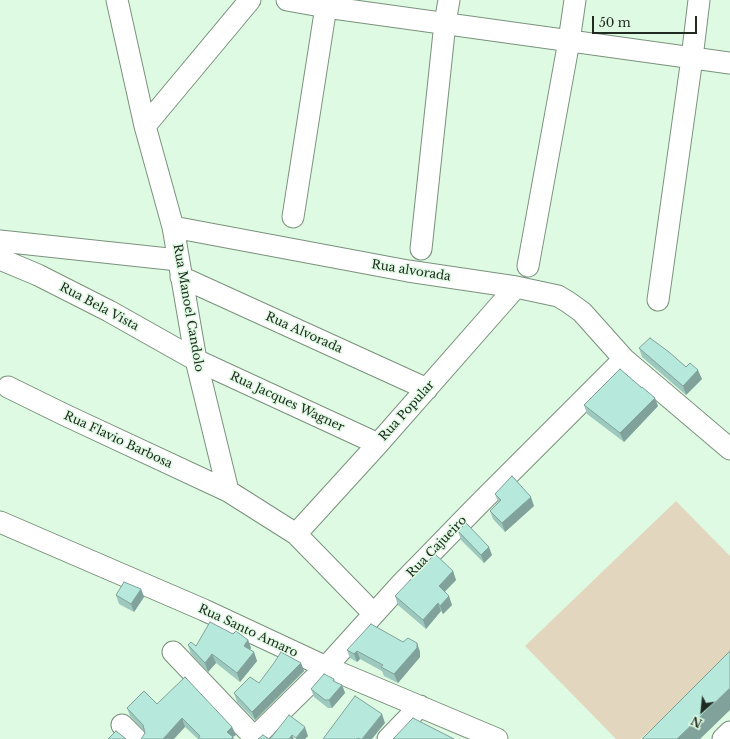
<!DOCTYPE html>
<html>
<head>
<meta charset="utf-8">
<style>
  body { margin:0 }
  #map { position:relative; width:730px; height:739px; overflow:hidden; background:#dffae2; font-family:"Libre Baskerville",serif }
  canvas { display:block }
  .north { position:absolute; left:682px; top:691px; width:40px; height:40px; -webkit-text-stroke:3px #dffae2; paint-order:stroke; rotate:207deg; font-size:11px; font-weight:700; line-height:16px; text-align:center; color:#202a21 }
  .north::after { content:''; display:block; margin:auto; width:14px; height:18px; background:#202a21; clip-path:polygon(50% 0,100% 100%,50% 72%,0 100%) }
  .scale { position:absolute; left:592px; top:16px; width:105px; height:18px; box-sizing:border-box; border:2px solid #202a21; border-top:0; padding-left:5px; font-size:12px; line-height:14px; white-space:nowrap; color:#202a21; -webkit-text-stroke:3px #dffae2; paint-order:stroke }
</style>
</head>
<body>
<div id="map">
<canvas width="730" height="739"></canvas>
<div class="north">N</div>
<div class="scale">50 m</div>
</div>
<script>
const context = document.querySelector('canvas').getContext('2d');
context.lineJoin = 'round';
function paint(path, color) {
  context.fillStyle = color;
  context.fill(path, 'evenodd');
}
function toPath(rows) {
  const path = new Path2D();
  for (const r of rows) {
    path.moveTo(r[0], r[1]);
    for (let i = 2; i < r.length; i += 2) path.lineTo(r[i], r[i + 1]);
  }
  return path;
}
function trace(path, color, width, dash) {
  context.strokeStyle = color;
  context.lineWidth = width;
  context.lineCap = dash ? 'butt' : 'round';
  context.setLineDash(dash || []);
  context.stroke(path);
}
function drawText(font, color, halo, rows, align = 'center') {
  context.font = font + ' "Libre Baskerville",serif';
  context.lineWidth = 3;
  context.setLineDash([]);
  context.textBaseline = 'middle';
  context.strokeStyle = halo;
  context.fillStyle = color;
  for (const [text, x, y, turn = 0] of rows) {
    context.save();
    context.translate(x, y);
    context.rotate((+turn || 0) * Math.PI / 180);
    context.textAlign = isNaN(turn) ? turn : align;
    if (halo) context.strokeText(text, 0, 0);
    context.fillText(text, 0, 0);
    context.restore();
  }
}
const green = toPath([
  [676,501,730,556,730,660,640,739,616,739,525,646]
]);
const minor = toPath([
  [117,0,145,126,173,227,196,360,228,491],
  [287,0,326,7,730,63],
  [145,126,250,0],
  [293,217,327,0],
  [173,227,408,271,516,287,558,296,568,302,582,312,624,359,730,449],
  [0,241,178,260],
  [421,249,445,23,449,0],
  [0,259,38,275,109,311,196,360,378,444],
  [528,266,569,41,575,0],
  [181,277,427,389],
  [658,300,692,58,699,0],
  [8,387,65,415,228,491,296,534,374,614],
  [0,522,204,610,326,667,497,739],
  [296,534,378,444,516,287],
  [173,652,255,738],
  [122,725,136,739],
  [253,739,326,667,402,583,477,506,624,359],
  [388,739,420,706],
  [723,739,730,732]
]);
const wall = toPath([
  [639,348,686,367,702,379,686,395,642,357],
  [642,388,658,406,624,442,587,414,584,405],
  [495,494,534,506,505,532,493,519,490,511,498,502],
  [458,531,492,555,484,563,461,540],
  [453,571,456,580,445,592,452,605,443,614,441,611,426,629,398,605,395,596],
  [141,589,144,597,134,612,119,604,116,595],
  [233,634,248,640,251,648,250,650,254,652,257,661,240,682,216,663,208,672,191,654,188,645,196,646],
  [403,642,417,643,420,652,420,657,398,683,384,676,382,671,360,659,357,662,350,658,347,650],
  [301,663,304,671,255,720,237,702,234,693,259,683],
  [334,679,335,682,342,685,345,693,332,708,328,708,314,697,311,689],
  [157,704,232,727,236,735,198,739,185,727,144,731,130,716,127,708]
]);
const shadedWall = toPath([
  [698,370,702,379,686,395,683,386],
  [655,398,658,406,624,442,620,433],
  [531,497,534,506,505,532,502,523],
  [489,547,492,555,484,563,481,555],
  [453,571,456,580,442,594,439,586],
  [141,589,144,597,134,612,131,604],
  [449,596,452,605,443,614,440,606],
  [438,603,441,611,426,629,423,620],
  [248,640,251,648,247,654,244,646],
  [417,643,420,652,420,657,398,683,394,674],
  [357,651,360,659,357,662,354,654],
  [254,652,257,661,240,682,237,673],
  [212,654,216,663,208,672,205,663],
  [301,663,304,671,255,720,252,712],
  [342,685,345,693,332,708,329,700],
  [730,688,730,710,700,739,677,739],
  [382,714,385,723,372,739,362,739],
  [182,718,185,727,174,739,163,739],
  [232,727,236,735,233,737,234,739,231,739,227,732],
  [305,727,308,736,305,739,296,739,296,738],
  [292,735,294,739,289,739]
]);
const building = toPath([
  [650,338,669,352,686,367,690,363,698,370,683,386,639,348,650,338],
  [620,369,642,388,642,387,655,398,620,433,584,405,620,369],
  [512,476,531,497,502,523,490,511,501,500,495,494,512,476],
  [466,523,489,547,481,555,458,531,466,523],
  [435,554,453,571,439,586,449,596,440,606,438,603,423,620,395,596,435,554],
  [124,582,141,589,131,604,116,595,124,582],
  [210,622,233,634,236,631,248,640,244,646,254,652,237,673,212,654,205,663,188,645,191,642,196,646,210,622],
  [371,624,403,642,408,638,417,643,417,648,394,674,381,667,383,665,357,651,354,654,347,650,371,624],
  [730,651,730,688,677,739,642,739,730,651],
  [281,652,301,663,252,712,234,693,250,677,259,683,274,663,281,652],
  [324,674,334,679,333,681,342,685,329,700,325,700,311,689,324,674],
  [185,677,232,727,227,732,233,737,231,739,198,739,200,736,182,718,163,739,141,739,145,733,143,725,127,708,144,691,157,704,185,677],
  [355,696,382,714,362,739,360,739,358,738,357,739,323,739,355,696],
  [289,715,305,727,296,738,292,735,289,739,270,739,289,715],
  [413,718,454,739,393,739,413,718],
  [116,731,126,739,108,739,116,731],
  [263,735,269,739,258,739,263,735]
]);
const streetNames = [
  ["Rua alvorada",411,271,9],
  ["Rua Bela Vista",99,307,28],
  ["Rua Manoel Candolo",188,308,80],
  ["Rua Alvorada",304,333,24],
  ["Rua Jacques Wagner",287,402,25],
  ["Rua Popular",407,411,-48],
  ["Rua Flavio Barbosa",118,440,25],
  ["Rua Cajueiro",437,547,-46],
  ["Rua Santo Amaro",248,631,25]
];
paint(green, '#e2d7be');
trace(minor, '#7a927d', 23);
trace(minor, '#fff', 21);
paint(wall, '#9dc8bd');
paint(shadedWall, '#80a29a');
paint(building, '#b7e8dc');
trace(building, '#80a29a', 1);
drawText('12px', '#202a21', '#dffae2', streetNames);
</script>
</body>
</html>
